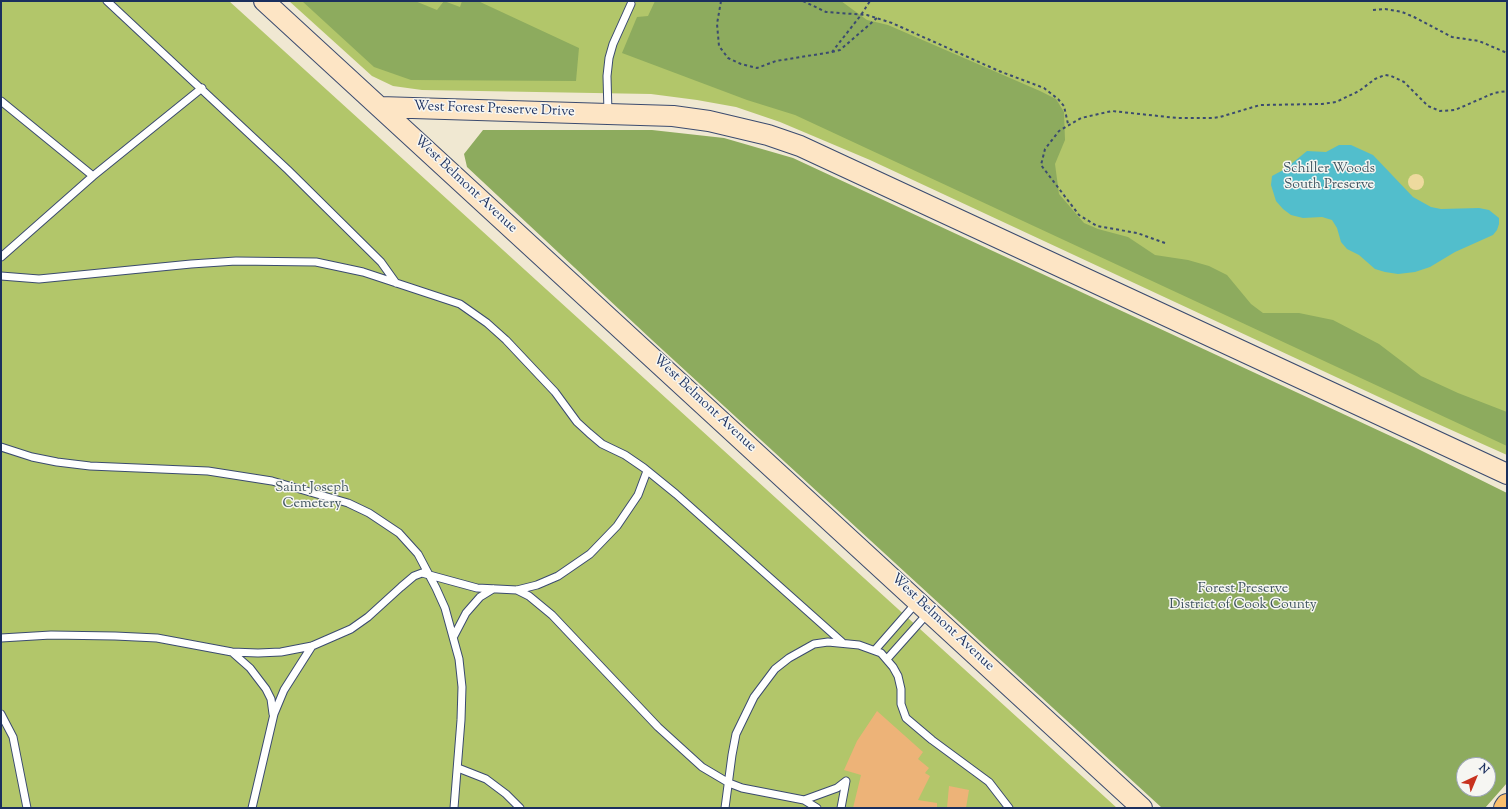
<!DOCTYPE html>
<html>
<head>
<meta charset="utf-8">
<style>
  body { margin:0 }
  #map { position:relative; width:1508px; height:809px; overflow:hidden; background:#f0e8d2; font-family:"Sorts Mill Goudy",serif }
  canvas { display:block }
  .frame { position:absolute; inset:0; border:2px solid #1b2f5e; pointer-events:none }
  .north { position:absolute; left:1456px; top:757px; width:40px; height:40px; box-sizing:border-box; background:#f6f6f2; border:1px solid #9ea6b7; border-radius:50%; rotate:44deg; font-size:11px; font-weight:700; line-height:16px; text-align:center; color:#1b2f5e }
  .north::after { content:''; display:block; margin:auto; width:14px; height:18px; background:#c8321e; clip-path:polygon(50% 0,100% 100%,50% 72%,0 100%) }
</style>
</head>
<body>
<div id="map">
<canvas width="1508" height="809"></canvas>
<div class="frame"></div>
<div class="north">N</div>
</div>
<script>
const context = document.querySelector('canvas').getContext('2d');
context.lineJoin = 'round';
function paint(path, color) {
  context.fillStyle = color;
  context.fill(path, 'evenodd');
}
function toPath(rows) {
  const path = new Path2D();
  for (const r of rows) {
    if (r.length === 3) {
      path.moveTo(r[0] + r[2], r[1]);
      path.arc(r[0], r[1], r[2], 0, 2 * Math.PI);
      continue;
    }
    path.moveTo(r[0], r[1]);
    for (let i = 2; i < r.length; i += 2) path.lineTo(r[i], r[i + 1]);
  }
  return path;
}
function trace(path, color, width, dash) {
  context.strokeStyle = color;
  context.lineWidth = width;
  context.lineCap = dash ? 'butt' : 'round';
  context.setLineDash(dash || []);
  context.stroke(path);
}
function drawText(font, color, halo, rows, align = 'center') {
  context.font = font + ' "Sorts Mill Goudy",serif';
  context.lineWidth = 3;
  context.setLineDash([]);
  context.textBaseline = 'middle';
  context.strokeStyle = halo;
  context.fillStyle = color;
  for (const [text, x, y, turn = 0] of rows) {
    context.save();
    context.translate(x, y);
    context.rotate((+turn || 0) * Math.PI / 180);
    context.textAlign = isNaN(turn) ? turn : align;
    if (halo) context.strokeText(text, 0, 0);
    context.fillText(text, 0, 0);
    context.restore();
  }
}
const green = toPath([
  [1,1,229,1,1117,808,1,808],
  [289,1,1507,1,1507,455,1409,411,870,160,780,122,736,107,697,100,651,94,422,90,393,86,372,76]
]);
const forest = toPath([
  [302,1,415,1,437,10,444,1,460,7,462,1,478,1,579,48,576,81,411,80,374,67],
  [655,1,841,1,867,20,888,25,1040,91,1056,99,1064,112,1065,140,1055,164,1059,194,1084,223,1098,229,1128,237,1155,255,1188,260,1209,266,1227,275,1251,304,1263,313,1299,313,1333,320,1379,344,1421,376,1458,393,1507,412,1507,446,795,115,747,100,622,53,637,17,648,16],
  [483,130,652,130,724,138,793,158,1412,446,1507,493,1507,783,1485,808,1162,808,652,340,467,167,464,154],
  [1464,765,1488,765,1488,789,1464,789]
]);
const sand = toPath([
  [1416,182,8]
]);
const water = toPath([
  [1339,145,1351,145,1373,155,1413,197,1431,207,1441,209,1479,208,1489,210,1499,218,1499,224,1497,230,1493,235,1455,252,1430,267,1415,272,1398,274,1385,272,1375,269,1359,255,1347,249,1341,242,1337,228,1332,220,1322,217,1303,218,1291,215,1283,209,1276,201,1271,185,1272,176,1285,169,1307,151,1326,152]
]);
const building = toPath([
  [877,711,923,752,918,759,929,768,925,773,930,776,918,800,937,803,937,808,853,808,861,775,844,770,857,741],
  [949,786,969,790,966,808,947,808]
]);
const path = toPath([
  [721,1,717,24,719,46,728,58,741,64,757,68,776,61,832,52,861,15,870,1],
  [803,1,826,12,867,15,892,23,999,71,1044,88,1058,99,1064,106,1068,124],
  [1373,10,1385,9,1402,12,1414,17,1452,37,1479,41,1507,53],
  [832,52,840,50,877,18],
  [1165,243,1137,233,1097,226,1079,215,1041,165,1045,149,1059,131,1081,118,1112,111,1177,118,1212,118,1220,117,1260,105,1322,104,1336,102,1359,91,1375,79,1385,75,1391,76,1404,82,1428,106,1440,111,1455,110,1494,93,1507,91]
]);
const service = toPath([
  [107,1,288,170,381,262,396,283],
  [1,101,93,176],
  [608,113,607,76,609,58,613,44,631,4],
  [1,257,93,176,202,88],
  [1,276,39,279,191,264,236,261,316,262,363,272,460,304,487,323,506,340,555,392,577,422,589,433,602,444,625,455,644,468,676,494,842,642],
  [1,447,32,457,57,462,90,466,208,471,272,481,348,503,369,513,399,533,418,554,436,588,445,608,459,659,462,687,461,720,454,808],
  [517,590,529,596,552,615,658,727,702,767,729,783,742,788,804,800,817,808],
  [454,636,466,613,480,597,493,589],
  [1,638,51,635,115,636,157,638,232,652,258,653,281,652,312,646,351,629,368,617,401,587,414,576,422,573,477,588,517,590,537,585,558,576,590,554,617,526,638,495,647,471],
  [875,650,917,602],
  [233,653,250,668,266,689,271,699,273,714],
  [887,659,928,613],
  [1,714,13,737,27,808],
  [458,768,486,779,506,794,520,808],
  [804,800,837,788,846,781,841,808],
  [252,808,274,714,284,690,312,646],
  [725,808,732,755,736,734,754,697,775,669,789,658,814,644,828,642,859,645,881,653,893,667,898,676,901,689,901,704,906,718,932,740,989,782,1009,808]
]);
const secondary = toPath([
  [264,1,1142,808],
  [380,107,673,116,709,121,768,135,800,146,1507,474]
]);
const primary = toPath([
  [1505,808,1507,805]
]);
const streetNames = [
  ["West Forest Preserve Drive",494,110,2],
  ["West Belmont Avenue",465,185,43],
  ["West Belmont Avenue",704,404,43],
  ["West Belmont Avenue",942,623,43]
];
const parkNames = [
  ["Schiller Woods",1329,170],
  ["South Preserve",1329,186],
  ["Saint Joseph",312,489],
  ["Cemetery",312,505],
  ["Forest Preserve",1243,590],
  ["District of Cook County",1243,606]
];
paint(green, '#b2c66a');
paint(forest, '#8dab5e');
paint(sand, '#eeda9e');
paint(water, '#52becc');
paint(building, '#edb378');
trace(service, '#3b4b6f', 9);
trace(secondary, '#3b4b6f', 22);
trace(primary, '#3b4b6f', 24);
trace(path, '#3b4b6f', 2, [3, 3]);
trace(service, '#fff', 7);
trace(secondary, '#fde5c5', 20);
trace(primary, '#fabe6d', 22);
drawText('14px', '#1b2f5e', '#f6f6f2', streetNames);
drawText('14px', '#415561', '#f6f6f2', parkNames);
</script>
</body>
</html>
